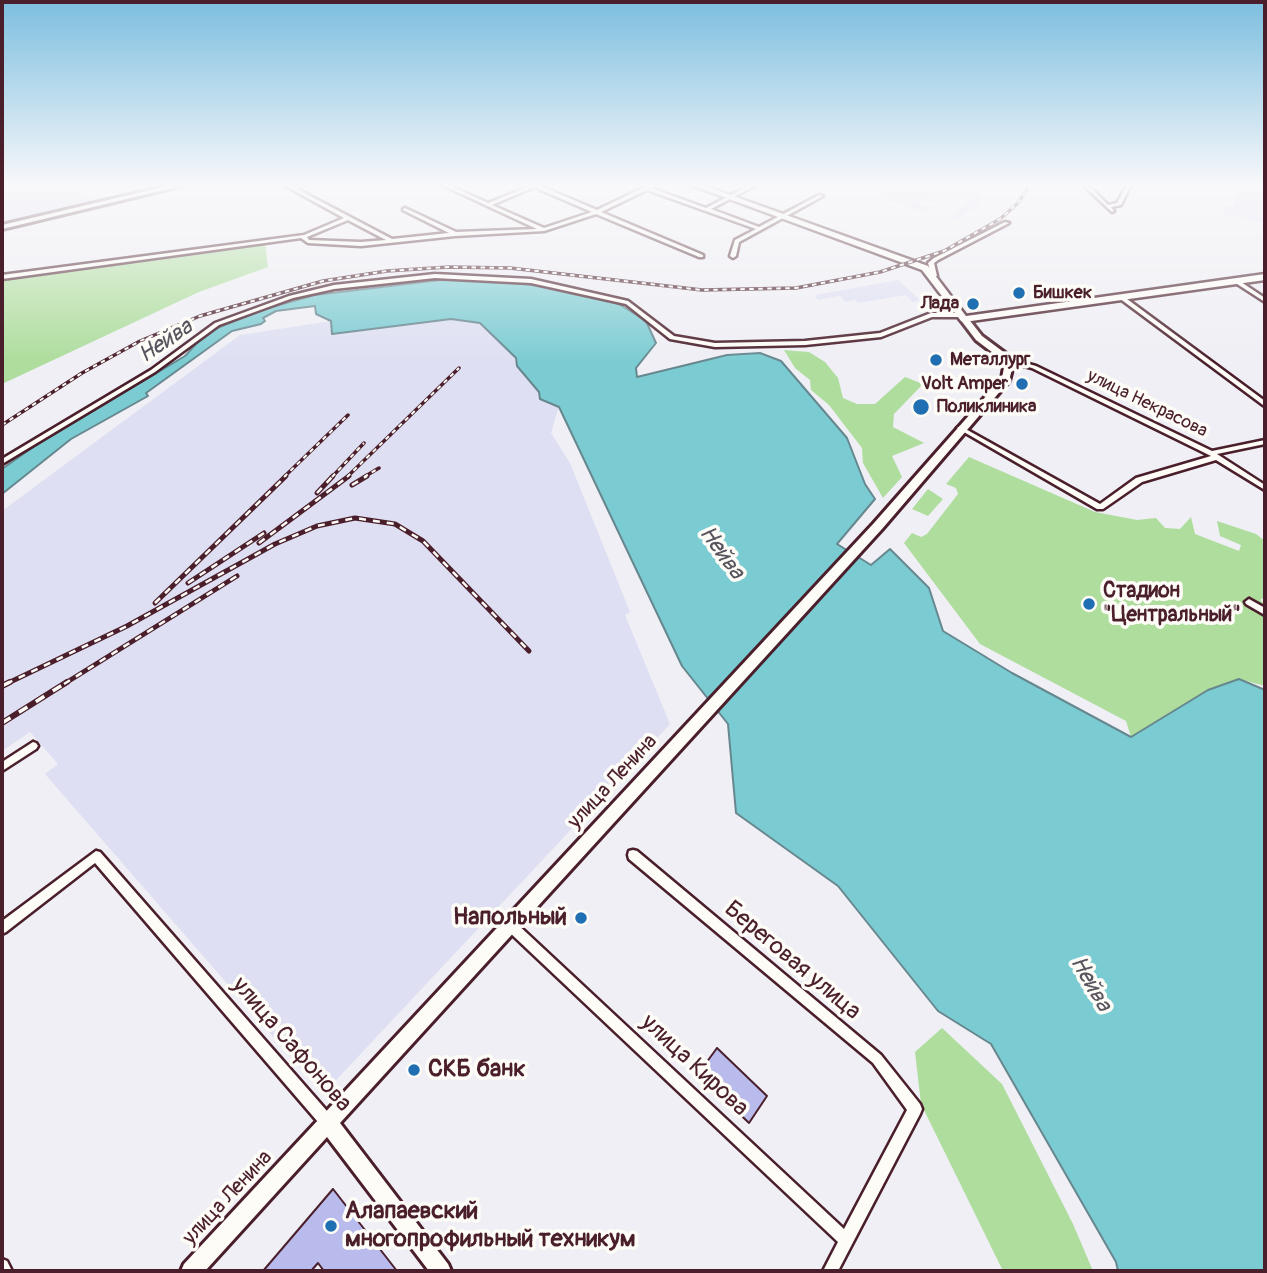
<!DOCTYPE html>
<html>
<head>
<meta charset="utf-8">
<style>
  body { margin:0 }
  #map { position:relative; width:1267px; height:1273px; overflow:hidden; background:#efeff5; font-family:Pangolin,sans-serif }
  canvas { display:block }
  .frame { position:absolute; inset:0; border:4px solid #4a1f2b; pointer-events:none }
</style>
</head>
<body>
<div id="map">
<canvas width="1267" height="1273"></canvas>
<div class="frame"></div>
</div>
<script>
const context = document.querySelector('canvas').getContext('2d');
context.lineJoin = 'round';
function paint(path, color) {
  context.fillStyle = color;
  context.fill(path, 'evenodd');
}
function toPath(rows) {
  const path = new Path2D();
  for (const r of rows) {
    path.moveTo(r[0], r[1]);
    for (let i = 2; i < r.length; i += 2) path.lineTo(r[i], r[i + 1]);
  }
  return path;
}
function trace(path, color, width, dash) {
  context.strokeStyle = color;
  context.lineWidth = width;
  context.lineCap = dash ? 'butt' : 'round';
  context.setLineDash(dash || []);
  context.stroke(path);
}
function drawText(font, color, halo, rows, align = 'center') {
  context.font = font + ' Pangolin,sans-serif';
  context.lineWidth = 7;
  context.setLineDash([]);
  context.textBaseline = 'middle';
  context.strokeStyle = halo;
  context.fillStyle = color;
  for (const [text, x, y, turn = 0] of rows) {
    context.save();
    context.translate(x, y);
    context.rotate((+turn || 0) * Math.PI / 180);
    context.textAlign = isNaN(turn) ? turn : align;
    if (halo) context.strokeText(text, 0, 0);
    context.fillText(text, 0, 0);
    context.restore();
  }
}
const built = toPath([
  [25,183,65,183,95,202,2,223,2,192],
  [884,183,993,183,976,196,982,199,958,220,950,218,972,198,947,199,933,195,929,197,933,199,930,202,921,199,917,202,930,207,925,212,879,196,885,192,875,187],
  [1236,187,1265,192,1265,223,1222,214,1224,205,1234,206],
  [898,280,920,300,913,302,906,295,858,303,855,300,845,302,840,296,818,300,815,295],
  [451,319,480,323,512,352,517,366,539,392,559,406,551,433,570,463,630,612,625,615,670,724,323,1094,45,774,58,764,30,732,2,751,2,511,240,335,331,321,332,333]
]);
const green = toPath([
  [265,242,268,267,199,292,2,384,2,279],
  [784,350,809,352,825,362,838,378,843,398,857,404,875,404,905,377,923,384,894,414,893,427,924,443,892,456,902,477,883,498,863,463,862,448,829,405,811,390,810,380,795,368],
  [969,457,1095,512,1137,520,1156,518,1165,528,1180,529,1191,517,1195,534,1239,551,1241,545,1220,536,1217,521,1256,534,1265,541,1265,597,1260,600,1265,604,1265,686,1239,679,1131,737,1126,721,980,644,904,543,912,533,921,537,927,534,958,494,956,488,946,484],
  [928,489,943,499,928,516,912,509],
  [942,1028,1002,1084,1073,1224,1093,1271,1003,1271,921,1104,915,1052]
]);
const water = toPath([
  [449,279,489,279,540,286,586,294,619,304,646,321,656,343,636,368,637,377,727,355,760,353,781,361,847,438,865,484,875,499,837,544,871,565,890,549,929,588,943,631,1012,673,1131,737,1208,690,1239,679,1265,690,1265,1271,1118,1271,1116,1262,991,1044,938,1011,838,886,736,813,728,724,682,666,559,407,540,399,539,392,517,366,516,358,480,323,451,319,332,334,331,321,316,314,315,306,276,311,263,318,265,321,261,324,232,331,146,393,148,396,71,439,2,494,2,469,36,445,185,356,207,332,265,309,315,295,449,279]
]);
const building = toPath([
  [717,1048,767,1096,749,1123,698,1074,717,1048],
  [333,1189,397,1271,324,1271,318,1263,311,1271,263,1271,333,1189]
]);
const street = toPath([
  [280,183,286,183,293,187,302,183,309,183,297,189,392,239,449,233,403,210,403,209,405,208,456,232,537,229,438,183,444,183,488,203,530,186,526,183,536,184,597,210,653,183,659,183,651,188,706,208,754,183,760,183,711,209,759,227,819,195,823,196,739,242,736,256,733,258,730,256,735,240,756,229,647,190,601,212,703,255,703,257,699,257,596,214,544,231,455,236,361,246,308,243,301,238,2,279,2,275,304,235,344,218,280,183],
  [534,187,592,212,544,228,492,205,534,187],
  [348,220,386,240,361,242,309,240,307,237,348,220],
  [1081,183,1086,183,1108,205,1117,203,1128,183,1132,183,1121,205,1111,207,1114,211,1112,212,1081,183],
  [1005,222,1009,223,938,260,934,263,937,276,932,277,928,263,934,258,1005,222],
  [435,274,531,279,628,301,674,336,715,343,805,341,880,333,931,313,960,313,963,315,960,317,932,317,881,337,805,345,715,347,670,339,626,304,531,283,435,278,334,289,293,298,219,325,155,372,2,464,2,459,151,370,215,323,289,296,334,285,435,274],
  [1234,280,1238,280,1265,298,1265,302,1234,282,1234,280],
  [1119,296,1123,296,1265,401,1265,406,1263,405,1119,298,1119,296],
  [1010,359,1036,366,1212,451,1265,440,1265,444,1217,454,1265,485,1265,490,1216,460,1142,482,1103,509,1097,509,957,428,960,426,962,427,1100,504,1136,478,1211,456,1032,368,1008,362,1007,361,1010,359],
  [1249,599,1265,608,1265,615,1246,604,1245,602,1249,599],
  [33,742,36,743,38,746,36,749,2,771,2,762,33,742],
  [633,850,637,851,881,1055,920,1104,922,1109,920,1114,838,1271,823,1271,838,1242,507,930,505,926,507,922,511,920,515,922,844,1229,907,1110,873,1063,629,859,628,855,629,851,633,850],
  [96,851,100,852,334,1119,336,1124,334,1129,329,1131,324,1129,95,863,6,932,2,934,2,921,96,851],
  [2,1259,7,1261,12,1271,2,1271,2,1259]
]);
const secondary = toPath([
  [180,183,193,183,2,229,2,225,180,183],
  [961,317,967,317,982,336,1013,359,1014,361,1009,381,882,529,340,1123,448,1264,451,1271,429,1271,327,1137,205,1271,181,1271,184,1264,874,523,1002,378,1005,362,976,340,960,319,961,317]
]);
const primary = toPath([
  [686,183,697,183,928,266,966,316,1265,274,1265,280,964,322,961,321,922,270,686,183]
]);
const railFar2 = toPath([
  [2,425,82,373,140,341,200,316,323,281,387,271,449,267,510,268,702,290,796,288,880,272,944,251,1000,219,1018,203,1031,183],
  [284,477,348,415],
  [332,477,364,443],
  [347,477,459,368],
  [364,477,379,468]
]);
const railFar1 = toPath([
  [352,485,367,476],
  [317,493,333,476],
  [259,543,349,476],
  [188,583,264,533],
  [155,603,286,476],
  [6,684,127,626,275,544,317,526,355,518,395,524,423,541,529,651],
  [64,684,237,576]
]);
const rail = toPath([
  [2,686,10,682],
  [2,723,67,682]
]);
const markers = [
  [1019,293,7,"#1f6fb2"],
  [973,304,7,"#1f6fb2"],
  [936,360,7,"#1f6fb2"],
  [1022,384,7,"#1f6fb2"],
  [921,407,9,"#1f6fb2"],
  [1089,604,7,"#1f6fb2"],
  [581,918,7,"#1f6fb2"],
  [414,1070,7,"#1f6fb2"],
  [331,1226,7,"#1f6fb2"]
];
const farPoinames = [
  ["Бишкек",1033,293],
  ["Лада",959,304,"right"],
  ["Металлург",950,360],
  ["Volt Amper",1008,384,"right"],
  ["Поликлиника",937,407]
];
const farStreetnames = [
  ["улица Некрасова",1147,404,26]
];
const poiNames = [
  ["Стадион",1103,592],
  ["\"Центральный\"",1103,616]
];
const streetNames = [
  ["улица Ленина",613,782,-47],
  ["улица Ленина",228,1198,-47]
];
const waterNames = [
  ["Нейва",166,342,-34],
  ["Нейва",721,553,54],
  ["Нейва",1090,984,60]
];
const nearPoinames = [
  ["Напольный",567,918,"right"],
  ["СКБ банк",428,1070],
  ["Алапаевский",345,1212],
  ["многопрофильный техникум",345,1240]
];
const nearStreetnames = [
  ["Береговая улица",792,961,40],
  ["улица Сафонова",291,1045,49],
  ["улица Кирова",694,1066,43]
];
paint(built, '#dedff2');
paint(green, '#aedd9d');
paint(water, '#7bccd2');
trace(water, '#67878f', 2);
paint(building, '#b8bbec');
trace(building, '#4a1f2b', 2);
trace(street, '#4a1f2b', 5);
trace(secondary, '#4a1f2b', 6);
trace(primary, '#4a1f2b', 5);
paint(street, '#fdfcf7');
paint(secondary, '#fdfcf7');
paint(primary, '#fdfcf7');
trace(railFar2, '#4a1f2b', 3.5);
trace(railFar1, '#4a1f2b', 5);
trace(rail, '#4a1f2b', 6);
trace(railFar2, '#fdfcf7', 2, [4.5]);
trace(railFar1, '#fdfcf7', 2.5, [7]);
trace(rail, '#fdfcf7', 3.5, [10]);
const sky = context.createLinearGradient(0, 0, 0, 362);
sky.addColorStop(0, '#7cbedf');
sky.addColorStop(0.51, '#f8f8fa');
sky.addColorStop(1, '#f8f8fa00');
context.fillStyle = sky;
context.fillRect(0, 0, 1267, 362);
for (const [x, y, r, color] of markers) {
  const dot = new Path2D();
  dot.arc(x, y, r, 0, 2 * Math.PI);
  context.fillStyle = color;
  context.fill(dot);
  trace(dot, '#fdfcf7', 2.5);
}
drawText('bold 18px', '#4a1f2b', '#fdfcf7', farPoinames, 'left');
drawText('18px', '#4a1f2b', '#fdfcf7', farStreetnames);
drawText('bold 21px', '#4a1f2b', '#fdfcf7', poiNames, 'left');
drawText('21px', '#4a1f2b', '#fdfcf7', streetNames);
drawText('italic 23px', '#59535d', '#fdfcf7', waterNames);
drawText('bold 24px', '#4a1f2b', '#fdfcf7', nearPoinames, 'left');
drawText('24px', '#4a1f2b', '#fdfcf7', nearStreetnames);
</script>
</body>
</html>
